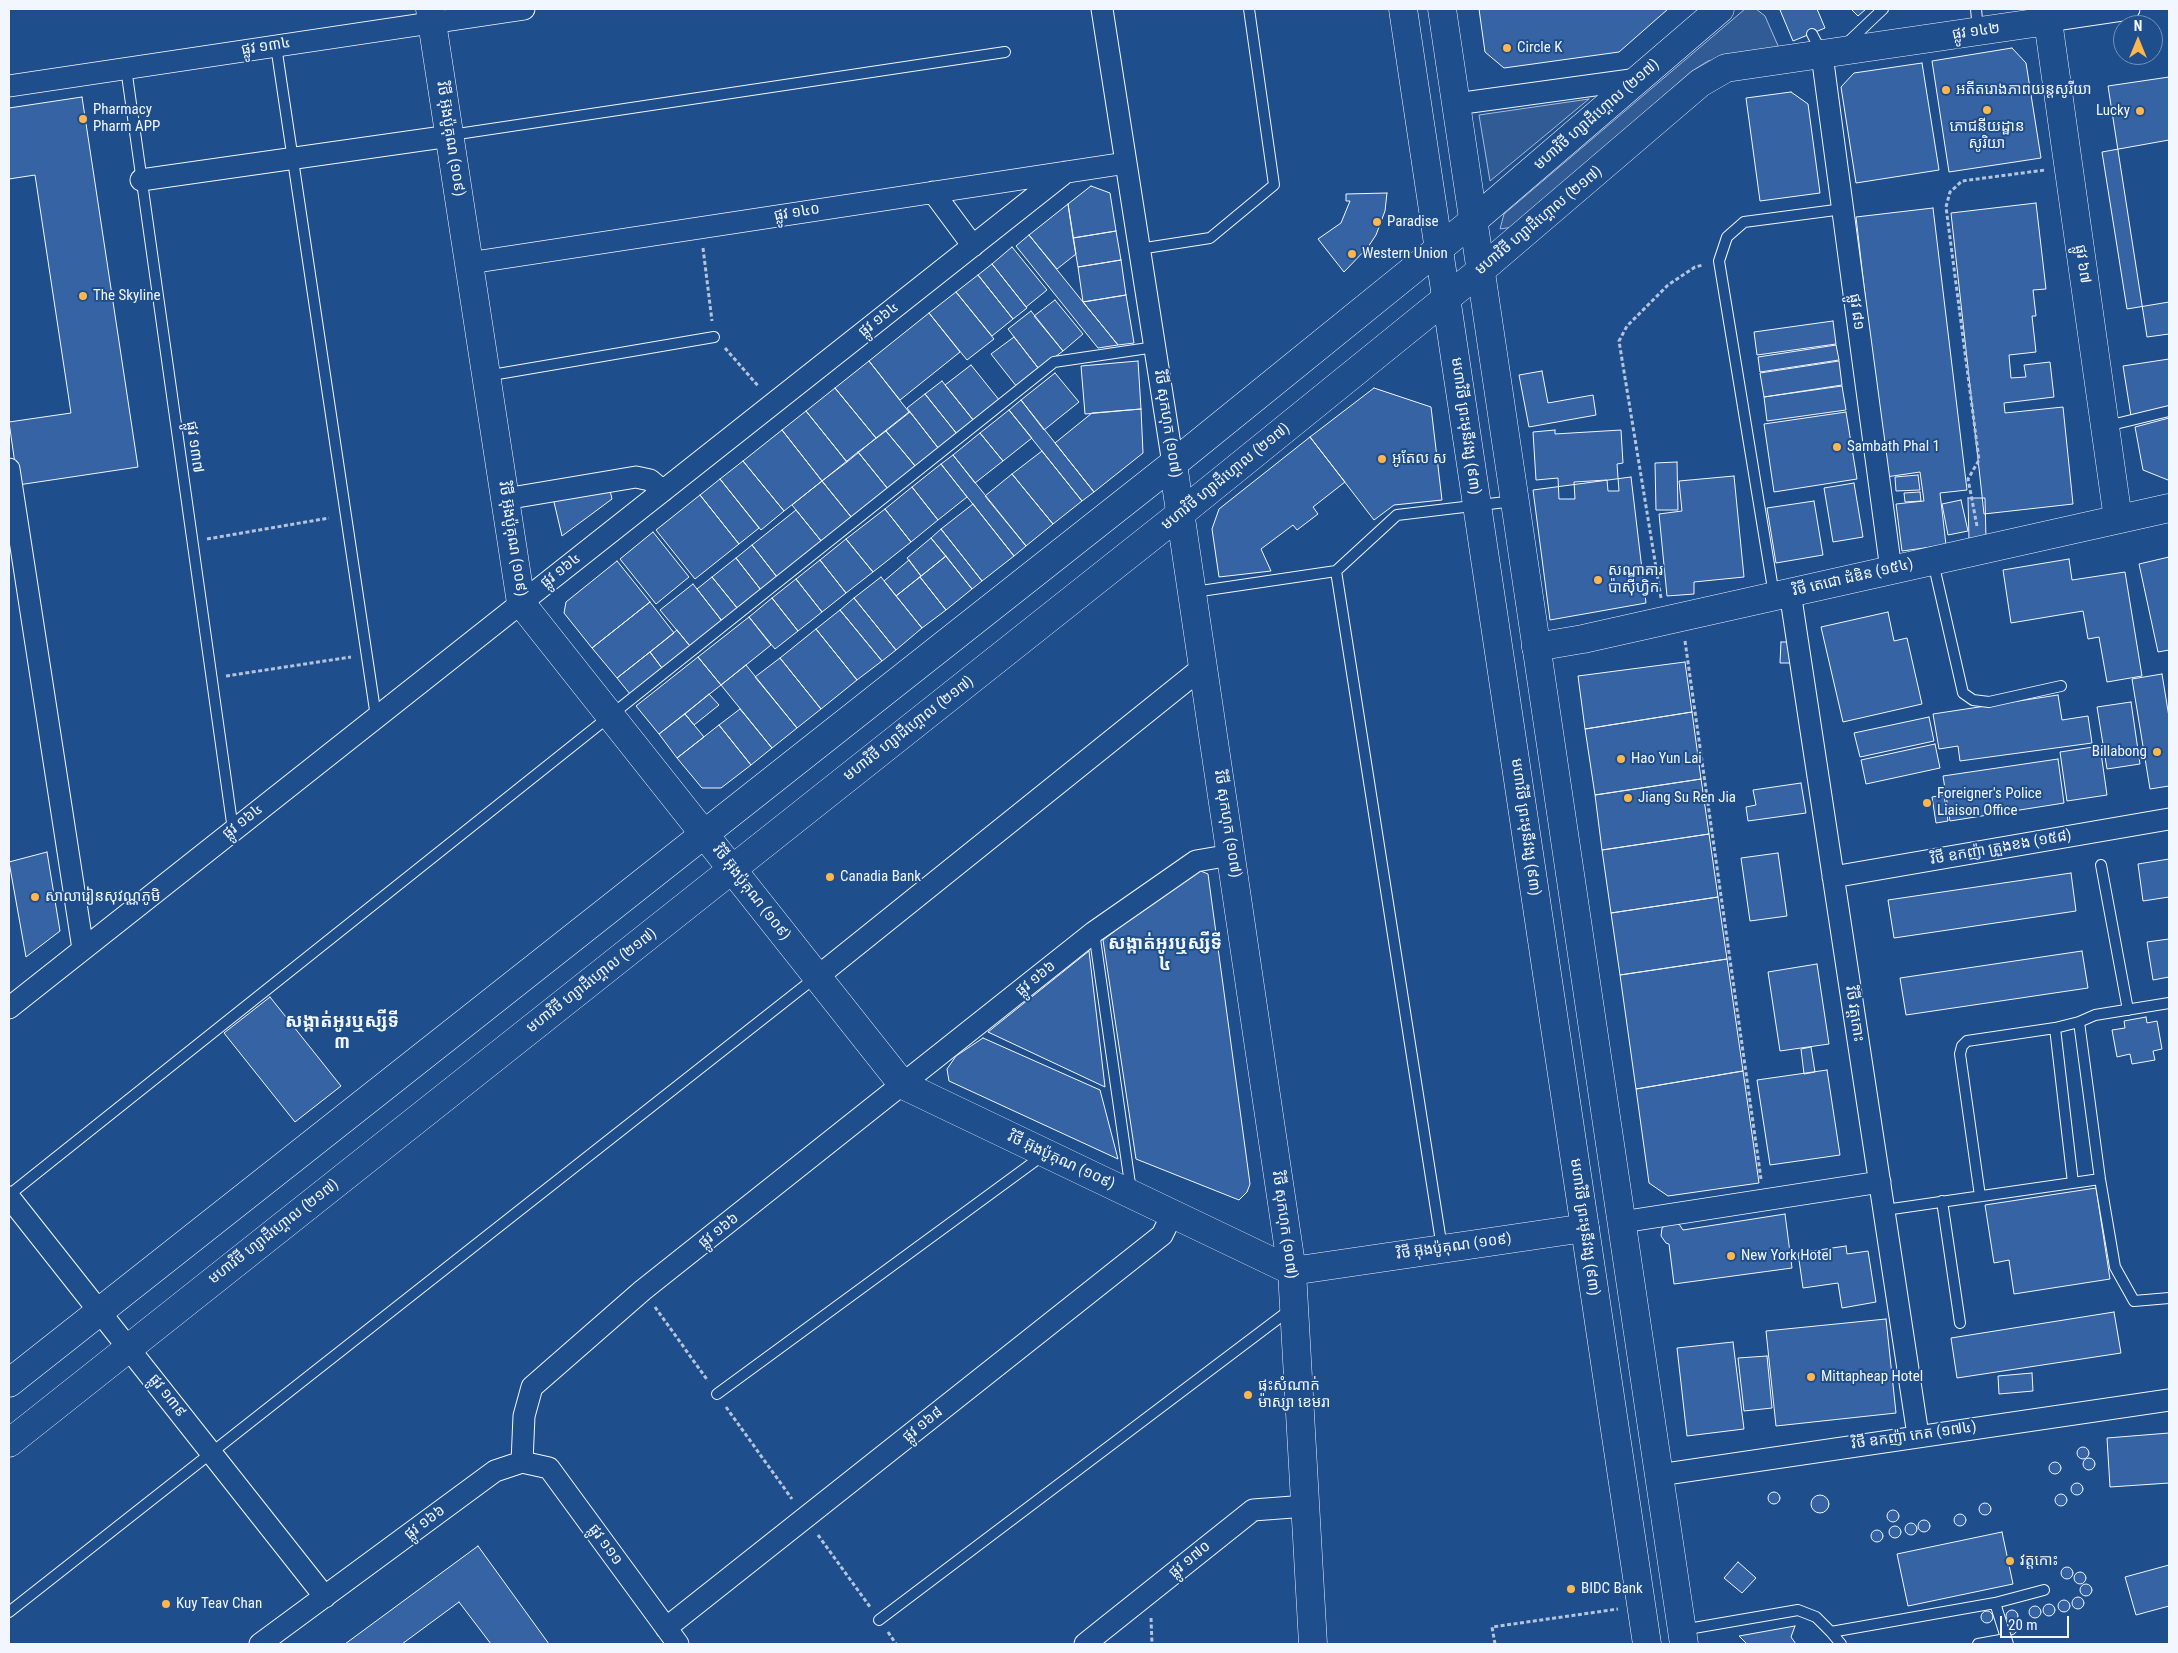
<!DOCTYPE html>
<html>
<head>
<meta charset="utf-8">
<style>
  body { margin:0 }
  #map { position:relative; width:2178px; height:1653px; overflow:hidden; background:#1f4e8c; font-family:"Roboto Condensed",sans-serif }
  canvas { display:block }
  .frame { position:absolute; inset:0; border:10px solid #f2f6ff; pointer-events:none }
  .north { position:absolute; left:2113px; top:15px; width:50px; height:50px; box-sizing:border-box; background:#1f4e8c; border:1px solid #7391ba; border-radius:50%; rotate:0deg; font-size:14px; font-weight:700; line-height:20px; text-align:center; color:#f2f6ff }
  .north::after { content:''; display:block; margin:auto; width:18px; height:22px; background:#ffb74d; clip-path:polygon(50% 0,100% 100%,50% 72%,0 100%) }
  .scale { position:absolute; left:2000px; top:1616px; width:69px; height:22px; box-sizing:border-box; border:2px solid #f2f6ff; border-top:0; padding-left:6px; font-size:15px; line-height:18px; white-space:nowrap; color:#f2f6ff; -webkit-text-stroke:4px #1f4e8c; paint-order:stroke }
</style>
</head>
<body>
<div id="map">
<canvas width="2178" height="1653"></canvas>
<div class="frame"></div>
<div class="north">N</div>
<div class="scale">20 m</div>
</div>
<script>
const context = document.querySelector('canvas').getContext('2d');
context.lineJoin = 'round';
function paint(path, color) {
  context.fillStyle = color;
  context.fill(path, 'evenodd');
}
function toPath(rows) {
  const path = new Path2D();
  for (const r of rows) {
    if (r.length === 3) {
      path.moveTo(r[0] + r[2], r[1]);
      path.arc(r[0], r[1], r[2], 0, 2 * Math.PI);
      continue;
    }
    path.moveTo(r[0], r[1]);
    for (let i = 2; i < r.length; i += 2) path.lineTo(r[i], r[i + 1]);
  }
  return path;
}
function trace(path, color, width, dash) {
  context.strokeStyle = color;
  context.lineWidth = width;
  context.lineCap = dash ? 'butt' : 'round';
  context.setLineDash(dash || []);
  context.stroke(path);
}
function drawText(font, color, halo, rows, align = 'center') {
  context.font = font + ' "Roboto Condensed","Noto Sans Khmer",sans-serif';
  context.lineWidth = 4;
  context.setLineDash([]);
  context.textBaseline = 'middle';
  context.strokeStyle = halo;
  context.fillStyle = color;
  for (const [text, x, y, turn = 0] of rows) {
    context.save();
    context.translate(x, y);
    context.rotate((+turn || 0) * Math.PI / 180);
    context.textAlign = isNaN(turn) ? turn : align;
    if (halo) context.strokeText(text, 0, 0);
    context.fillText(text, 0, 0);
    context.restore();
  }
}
const green = toPath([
  [1745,9,1756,9,1765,16,1779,48,1708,61,1692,71,1513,227,1500,229,1504,214,1745,9],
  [1589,99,1490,181,1479,115,1589,99]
]);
const building = toPath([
  [1479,9,1668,9,1619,52,1504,68,1485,52,1479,9],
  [1784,9,1817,9,1825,28,1793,41,1780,10,1784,9],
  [1851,9,1866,9,1858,16,1851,9],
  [2012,48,2026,63,2041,158,1949,172,1932,61,2012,48],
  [1922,63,1939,170,1856,183,1841,87,1854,73,1922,63],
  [2169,77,2169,334,2147,337,2108,86,2169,77],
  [1791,92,1808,104,1820,193,1760,201,1746,98,1791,92],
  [82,97,138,467,18,485,9,422,71,413,35,175,9,179,9,108,82,97],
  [2169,140,2169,302,2127,309,2102,152,2169,140],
  [1091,186,1110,193,1116,231,1073,238,1068,204,1091,186],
  [1387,193,1385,211,1376,235,1368,247,1344,272,1318,239,1341,223,1350,201,1346,201,1346,194,1387,193],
  [2036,203,2046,289,2033,290,2036,316,2032,316,2036,352,2009,355,2011,378,2026,377,2024,365,2050,362,2054,397,2004,403,2005,413,2063,407,2073,504,1984,514,1951,213,2036,203],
  [1068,204,1076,254,1057,269,1029,235,1068,204],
  [1933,208,1967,490,1940,493,1946,545,1902,551,1896,504,1924,501,1920,472,1886,477,1856,217,1933,208],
  [1116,231,1121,260,1078,267,1073,238,1116,231],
  [1029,235,1083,302,1118,345,1098,348,1016,246,1029,235],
  [1012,247,1047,290,1026,307,992,264,1012,247],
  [1121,260,1126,295,1083,302,1078,267,1121,260],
  [992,264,1027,308,1013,319,978,275,992,264],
  [978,275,1013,319,992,336,956,292,978,275],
  [956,292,994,339,967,360,929,313,956,292],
  [1126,295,1134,343,1118,345,1083,302,1126,295],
  [1055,300,1083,334,1063,351,1034,316,1055,300],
  [1031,311,1063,351,1039,369,1008,329,1031,311],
  [929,313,960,352,900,400,869,361,929,313],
  [1833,321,1836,344,1757,355,1754,332,1833,321],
  [1014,337,1039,369,1017,387,991,354,1014,337],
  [1836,345,1839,360,1760,372,1758,357,1836,345],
  [2169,359,2169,407,2131,416,2123,366,2169,359],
  [869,361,909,412,876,438,835,388,869,361],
  [1138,361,1141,409,1085,414,1081,366,1138,361],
  [1839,361,1842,385,1764,397,1760,373,1839,361],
  [971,365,1000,401,974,421,945,385,971,365],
  [1542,371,1548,403,1593,395,1596,415,1529,427,1519,375,1542,371],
  [1055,373,1079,402,1044,430,1021,400,1055,373],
  [942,381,974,421,957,434,925,394,942,381],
  [1842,386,1846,410,1767,421,1764,397,1842,386],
  [835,388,876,438,847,462,806,411,835,388],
  [1374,388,1431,407,1442,500,1394,505,1374,520,1310,437,1374,388],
  [925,394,957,434,939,449,907,408,925,394],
  [1021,400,1094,492,1082,501,1009,410,1021,400],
  [1141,409,1143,453,1094,492,1055,443,1092,413,1141,409],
  [1009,410,1032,438,1003,461,980,433,1009,410],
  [806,411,847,462,822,481,782,430,806,411],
  [910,412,939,449,916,467,886,431,910,412],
  [1846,412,1857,479,1774,492,1764,424,1846,412],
  [2169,418,2169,480,2168,480,2143,470,2135,427,2169,418],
  [782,430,822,481,784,511,743,461,782,430],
  [1555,430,1555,434,1621,430,1623,463,1617,464,1619,491,1608,491,1607,480,1574,482,1575,499,1559,499,1558,478,1536,480,1533,432,1555,430],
  [886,431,916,467,888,489,858,452,886,431],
  [980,433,1003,461,975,483,953,455,980,433],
  [1310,437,1345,482,1313,507,1318,514,1297,530,1293,525,1261,549,1271,571,1219,577,1212,529,1219,509,1310,437],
  [1042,451,1082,501,1053,524,1012,474,1042,451],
  [858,452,888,489,852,518,822,481,858,452],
  [953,455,1026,546,1014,556,941,464,953,455],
  [743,461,784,511,761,530,720,479,743,461],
  [1677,462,1678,510,1656,510,1655,463,1677,462],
  [941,464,967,497,938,520,912,487,941,464],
  [1012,474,1053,524,1026,546,985,496,1012,474],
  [1918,475,1920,490,1896,491,1895,477,1918,475],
  [1734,476,1744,577,1694,582,1694,594,1667,596,1659,514,1682,511,1679,481,1734,476],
  [1631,477,1646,603,1550,620,1533,490,1631,477],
  [720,479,759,528,739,544,700,495,720,479],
  [822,481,852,518,822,542,792,505,822,481],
  [1854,483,1863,537,1833,542,1824,488,1854,483],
  [609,486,612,499,562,536,553,498,609,486],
  [912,487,938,520,911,542,885,509,912,487],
  [1920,492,1921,501,1905,502,1904,493,1920,492],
  [700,495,739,544,695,579,656,530,700,495],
  [1968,498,1985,498,1986,539,1969,540,1968,498],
  [1961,500,1968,531,1948,535,1942,504,1961,500],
  [1814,501,1823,555,1776,563,1767,508,1814,501],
  [973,504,1014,556,982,581,941,529,973,504],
  [885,509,911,542,873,572,846,539,885,509],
  [796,510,822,542,777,577,752,545,796,510],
  [941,529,982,581,972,589,931,538,941,529],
  [653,532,689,577,656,604,620,559,653,532],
  [931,538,946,556,921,576,907,558,931,538],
  [846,539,873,572,846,593,820,560,846,539],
  [752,545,777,577,761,590,736,558,752,545],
  [946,556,972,589,946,610,920,577,946,556],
  [2169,557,2169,650,2158,652,2139,564,2169,557],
  [736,558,761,590,738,609,712,577,736,558],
  [2069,559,2072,580,2125,572,2142,676,2107,682,2099,637,2088,639,2083,611,2011,623,2003,570,2069,559],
  [820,560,846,593,822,612,796,579,820,560],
  [909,560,921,576,896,596,884,581,909,560],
  [617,561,650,602,592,648,564,613,566,602,617,561],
  [712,577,738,609,722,621,697,589,712,577],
  [881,577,922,628,896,650,854,598,881,577],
  [920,577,946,610,922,628,896,596,920,577],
  [796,579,822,612,798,631,772,598,796,579],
  [693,584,722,621,690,646,660,610,693,584],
  [772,598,798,631,775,649,749,617,772,598],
  [854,598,896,650,882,661,840,610,854,598],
  [650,602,674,633,617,678,592,648,650,602],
  [840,610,882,661,857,680,816,629,840,610],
  [1888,612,1894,641,1907,638,1922,704,1843,722,1821,627,1888,612],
  [749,617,771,645,721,685,698,657,749,617],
  [816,629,857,680,821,709,780,658,816,629],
  [677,630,690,646,662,668,650,652,677,630],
  [1781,642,1791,642,1790,663,1780,663,1781,642],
  [650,652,662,668,630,694,617,678,650,652],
  [698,657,721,685,659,734,636,706,698,657],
  [780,658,821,709,797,728,755,677,780,658],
  [1685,662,1692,712,1585,729,1578,676,1685,662],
  [746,665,797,728,772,748,721,685,746,665],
  [2162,674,2169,717,2169,786,2150,789,2132,679,2162,674],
  [709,694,719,705,694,725,685,714,709,694],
  [2058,695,2062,720,2088,716,2092,743,1960,761,1958,746,1939,749,1933,714,2058,695],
  [2131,702,2140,764,2107,769,2097,707,2131,702],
  [740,709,772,748,751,765,719,725,740,709],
  [1692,712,1701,779,1595,795,1585,729,1692,712],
  [685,714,704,737,677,758,659,734,685,714],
  [1929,717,1934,741,1860,757,1854,733,1929,717],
  [719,725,751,765,721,788,702,788,677,758,719,725],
  [1935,744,1940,768,1866,784,1861,760,1935,744],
  [2100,746,2107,795,2067,801,2060,752,2100,746],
  [2058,759,2064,803,1950,821,1943,776,2058,759],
  [1701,779,1709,834,1602,850,1595,795,1701,779],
  [1801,783,1806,813,1748,821,1746,807,1756,805,1753,790,1801,783],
  [1944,795,1948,821,1936,823,1932,797,1944,795],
  [1709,834,1718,897,1611,913,1602,850,1709,834],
  [47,852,60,931,26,957,9,862,47,852],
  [1778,853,1787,916,1750,921,1741,858,1778,853],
  [2169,859,2169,897,2143,901,2138,864,2169,859],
  [1196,869,1208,874,1250,1184,1247,1192,1239,1200,1136,1159,1103,940,1196,869],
  [2071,873,2076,911,1894,938,1888,900,2071,873],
  [1718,897,1727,959,1620,975,1611,913,1718,897],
  [2169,939,2169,977,2153,980,2147,942,2169,939],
  [1089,951,1105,1087,988,1032,1089,951],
  [2082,951,2088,988,1906,1015,1900,978,2082,951],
  [1727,959,1743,1071,1636,1089,1620,975,1727,959],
  [1817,964,1829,1044,1780,1051,1768,972,1817,964],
  [270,997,341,1086,295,1122,224,1033,270,997],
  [2146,1017,2147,1023,2157,1021,2162,1049,2153,1051,2155,1060,2132,1064,2130,1054,2117,1057,2112,1030,2125,1028,2124,1021,2146,1017],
  [983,1038,1100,1090,1118,1159,949,1081,947,1069,956,1056,983,1038],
  [1811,1047,1815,1072,1804,1074,1801,1049,1811,1047],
  [1827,1070,1840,1155,1770,1165,1757,1080,1827,1070],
  [1743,1071,1759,1183,1668,1196,1649,1183,1636,1089,1743,1071],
  [2096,1188,2110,1279,2014,1294,2009,1260,1994,1263,1985,1205,2096,1188],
  [1785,1214,1792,1268,1674,1284,1669,1244,1666,1243,1661,1236,1662,1228,1670,1222,1679,1224,1683,1230,1785,1214],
  [1846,1246,1847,1254,1868,1251,1876,1302,1842,1308,1838,1283,1803,1288,1798,1253,1846,1246],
  [2114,1312,2121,1353,1957,1378,1951,1338,2114,1312],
  [1886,1319,1896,1413,1776,1426,1766,1331,1886,1319],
  [1733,1342,1744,1429,1687,1436,1677,1348,1733,1342],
  [1767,1356,1772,1408,1744,1411,1738,1358,1767,1356],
  [2032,1373,2033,1391,1999,1394,1998,1376,2032,1373],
  [2169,1433,2169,1483,2110,1487,2107,1438,2169,1433],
  [2083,1453,6],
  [2089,1464,6],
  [2055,1468,6],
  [2077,1489,6],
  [1774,1498,6],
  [2061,1500,6],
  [1820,1504,9],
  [1985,1509,6],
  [1893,1516,6],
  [1960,1520,6],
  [1924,1526,6],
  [1911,1529,6],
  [1895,1532,6],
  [1877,1536,6],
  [2002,1532,2013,1584,1908,1606,1897,1554,2002,1532],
  [478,1546,549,1644,345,1644,478,1546],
  [1738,1562,1756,1578,1742,1593,1724,1578,1738,1562],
  [2169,1565,2169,1606,2136,1615,2125,1577,2169,1565],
  [2067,1573,6],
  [2080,1578,6],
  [2086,1590,6],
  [2078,1603,6],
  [2064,1606,6],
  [459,1602,491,1644,402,1644,459,1602],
  [2049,1610,6],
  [2035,1612,6],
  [2012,1616,6],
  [1987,1617,6],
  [2011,1629,6],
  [1795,1626,1791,1637,1796,1644,1747,1644,1739,1636,1795,1626]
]);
const path = toPath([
  [703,248,712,321],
  [725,348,759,387],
  [1977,526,1968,479,1979,460,1946,207,1950,192,1962,181,2045,170],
  [207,539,329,518],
  [1661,598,1619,341,1627,326,1668,285,1695,267,1703,265],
  [1685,641,1761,1179],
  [226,676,351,657],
  [655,1307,708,1381],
  [726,1407,792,1499],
  [818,1535,870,1607],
  [1151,1618,1152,1644],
  [888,1632,896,1644],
  [1495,1644,1492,1627,1618,1609]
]);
const lane = toPath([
  [1976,9,1978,30],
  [1812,34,1822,53],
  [1845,45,1883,9],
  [276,46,376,717],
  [126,68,233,830],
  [451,135,1005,52],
  [1139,249,1210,238,1274,185,1249,9],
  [486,376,714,337],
  [2107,426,2169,411],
  [1933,562,1963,693,1973,700,1989,702,2061,686],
  [1194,592,1336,571],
  [1774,595,1719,261,1727,237,1744,222,1843,209],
  [2101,865,2128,1010],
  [1094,932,1131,1191],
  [2169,1003,2095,1015,2079,1022,2100,1179,2115,1267,2134,1301,2169,1298],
  [2055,1028,2073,1183],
  [9,1195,1054,362,1155,347],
  [1980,1196,1960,1054,1962,1046,1967,1041,2055,1028,2079,1022],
  [1942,1201,1960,1323],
  [1885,1210,2100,1179],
  [1442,1248,1336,571,1397,515,1514,501],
  [717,1394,1042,1156],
  [1995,1603,2044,1590],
  [9,1612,816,977],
  [879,1620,1291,1309],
  [1682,1630,1798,1610,1816,1617,1831,1632,1995,1603,2008,1644],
  [1831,1632,1841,1644],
  [1978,1644,2006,1639]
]);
const street = toPath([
  [1102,9,1173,464],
  [2046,9,2048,21,2129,9],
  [1822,55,1891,570],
  [9,86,524,9],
  [1456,104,1638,79],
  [141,180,450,136],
  [933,192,973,246],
  [469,263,1126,163],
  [9,469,83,949],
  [505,499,636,477,650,480,663,491],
  [1790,592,1918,1435],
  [1833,877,2169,819],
  [817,977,1203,667],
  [9,1008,1066,172],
  [9,1197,325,1597],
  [1622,1222,1880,1182],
  [522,1462,524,1416,532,1387,643,1290,1094,932,1196,861,1231,855],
  [522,1462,549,1468,678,1644],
  [1659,1475,2169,1400],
  [666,1628,1162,1235,1172,1215],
  [260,1644,495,1471,522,1462],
  [1085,1644,1253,1510,1306,1506]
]);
const secondary = toPath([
  [430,9,521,603,903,1085,1292,1271,1585,1228],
  [1473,221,1720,9],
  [1480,271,1700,83,1726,68,2048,21,2118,519],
  [1173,464,1292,1271,1313,1644],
  [1536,647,1583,639,2169,508]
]);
const primary = toPath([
  [9,1383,1173,464,1473,221],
  [9,1443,1180,514,1480,271]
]);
const highway = toPath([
  [1403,9,1647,1644],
  [1442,9,1684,1644]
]);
const markers = [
  [1507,48,5,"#ffb74d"],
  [1946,90,5,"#ffb74d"],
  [1987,110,5,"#ffb74d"],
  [2140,111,5,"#ffb74d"],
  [83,119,5,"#ffb74d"],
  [1377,222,5,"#ffb74d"],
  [1352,254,5,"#ffb74d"],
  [83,296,5,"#ffb74d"],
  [1837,447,5,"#ffb74d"],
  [1382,459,5,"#ffb74d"],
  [1598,580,5,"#ffb74d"],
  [2157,752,5,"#ffb74d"],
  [1621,759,5,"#ffb74d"],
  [1628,798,5,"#ffb74d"],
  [1927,803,5,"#ffb74d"],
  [830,877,5,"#ffb74d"],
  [35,897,5,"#ffb74d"],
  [1731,1256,5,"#ffb74d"],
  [1811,1377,5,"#ffb74d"],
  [1248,1395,5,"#ffb74d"],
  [2010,1561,5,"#ffb74d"],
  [1571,1589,5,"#ffb74d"],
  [166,1604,5,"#ffb74d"]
];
const streetNames = [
  ["ផ្លូវ ១៤២",1976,32,-8],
  ["ផ្លូវ ១៣៤",266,47,-9],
  ["មហាវិថី ហ្សាដឺហ្គោល (២១៧)",1597,115,-41],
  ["វិថី អ៊ុងប៉ូគុណ (១០៩)",450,139,81],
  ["ផ្លូវ ១៤០",797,213,-9],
  ["មហាវិថី ហ្សាដឹហ្គោល (២១៧)",1539,221,-40],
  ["ផ្លូវ ៦៧",2082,264,82],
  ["ផ្លូវ ៨១",1856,312,82],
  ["ផ្លូវ ១៦៤",879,320,-38],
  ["វិថី សុកហុក (១០៧)",1167,424,81],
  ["មហាវិថី ព្រះមុនីវង្ស (៩៣)",1465,426,82],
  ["ផ្លូវ ១៣៧",194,447,82],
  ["មហាវិថី ហ្សាដឹហ្គោល (២១៧)",1226,477,-39],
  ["វិថី អ៊ុងប៉ូគុណ (១០៩)",512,539,81],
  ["ផ្លូវ ១៦៤",561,571,-38],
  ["វិថី តេជោ ដំឌិន (១៥៤)",1853,578,-13],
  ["មហាវិថី ហ្សាដឹហ្គោល (២១៧)",909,729,-38],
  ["ផ្លូវ ១៦៤",243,822,-38],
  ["វិថី សុកហុក (១០៧)",1227,824,81],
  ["មហាវិថី ព្រះមុនីវង្ស (៩៣)",1525,827,82],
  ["វិថី ឧកញ៉ា ត្រួងខង (១៥៨)",2001,848,-10],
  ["វិថី អ៊ុងប៉ូគុណ (១០៩)",751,893,52],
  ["ផ្លូវ ១៦៦",1036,979,-39],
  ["មហាវិថី ហ្សាដឹហ្គោល (២១៧)",592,981,-38],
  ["វិថី វត្តកោះ",1854,1014,81],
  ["វិថី អ៊ុងប៉ូគុណ (១០៩)",1061,1161,25],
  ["វិថី សុកហុក (១០៧)",1284,1225,82],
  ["មហាវិថី ព្រះមុនីវង្ស (៩៣)",1584,1227,82],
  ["ផ្លូវ ១៦៦",719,1231,-38],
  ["មហាវិថី ហ្សាដឹហ្គោល (២១៧)",274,1232,-38],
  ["វិថី អ៊ុងប៉ូគុណ (១០៩)",1454,1247,-8],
  ["ផ្លូវ ១៣៩",167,1396,52],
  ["ផ្លូវ ១៦៨",923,1425,-39],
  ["វិថី ឧកញ៉ា កេត (១៧៤)",1914,1436,-8],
  ["ផ្លូវ ១៦៦",425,1523,-37],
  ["ផ្លូវ ១១១",605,1545,54],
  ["ផ្លូវ ១៧០",1190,1560,-39]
];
const poiNames = [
  ["Circle K",1517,48],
  ["អតីតរោងភាពយន្តសូរីយា",1956,90],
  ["Pharmacy",93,110],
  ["Pharm APP",93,127],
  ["Lucky",2130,111,"right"],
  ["ភោជនីយដ្ឋាន",1987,127,"center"],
  ["សូរិយា",1987,144,"center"],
  ["Paradise",1387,222],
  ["Western Union",1362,254],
  ["The Skyline",93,296],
  ["Sambath Phal 1",1847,447],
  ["អូតែល ស",1392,459],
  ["សណ្ឋាគារ",1608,571],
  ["ប៉ាស៊ីហ្វិក",1608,588],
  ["Billabong",2147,752,"right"],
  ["Hao Yun Lai",1631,759],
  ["Foreigner's Police",1937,794],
  ["Liaison Office",1937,811],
  ["Jiang Su Ren Jia",1638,798],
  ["Canadia Bank",840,877],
  ["សាលារៀនសុវណ្ណភូមិ",45,897],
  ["New York Hotel",1741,1256],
  ["Mittapheap Hotel",1821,1377],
  ["ផ្ទះសំណាក់",1258,1386],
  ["ម៉ាស្សា ខេមរា",1258,1403],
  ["វត្តកោះ",2020,1561],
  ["BIDC Bank",1581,1589],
  ["Kuy Teav Chan",176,1604]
];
const quarterNames = [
  ["សង្កាត់អូរឬស្សីទី",1165,944],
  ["៤",1165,965],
  ["សង្កាត់អូរឬស្សីទី",342,1022],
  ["៣",342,1043]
];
paint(green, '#305b95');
trace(green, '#a8bbd7', 1);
paint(building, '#3563a3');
trace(building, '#f2f6ff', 1);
trace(lane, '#f2f6ff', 12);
trace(street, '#f2f6ff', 23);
trace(secondary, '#f2f6ff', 29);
trace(primary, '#f2f6ff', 29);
trace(highway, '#f2f6ff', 29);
trace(path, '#b3c4dc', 3, [4, 2.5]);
trace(lane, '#1f4e8c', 10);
trace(street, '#1f4e8c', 21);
trace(secondary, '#1f4e8c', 28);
trace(primary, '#1f4e8c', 28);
trace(highway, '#1f4e8c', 28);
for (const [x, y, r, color] of markers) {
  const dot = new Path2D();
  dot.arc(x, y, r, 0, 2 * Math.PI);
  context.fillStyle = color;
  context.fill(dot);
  trace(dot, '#1f4e8c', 2);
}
drawText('15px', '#f2f6ff', '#1f4e8c', streetNames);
drawText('15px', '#f2f6ff', '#1f4e8c', poiNames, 'left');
drawText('bold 18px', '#f2f6ff', '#1f4e8c', quarterNames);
</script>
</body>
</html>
